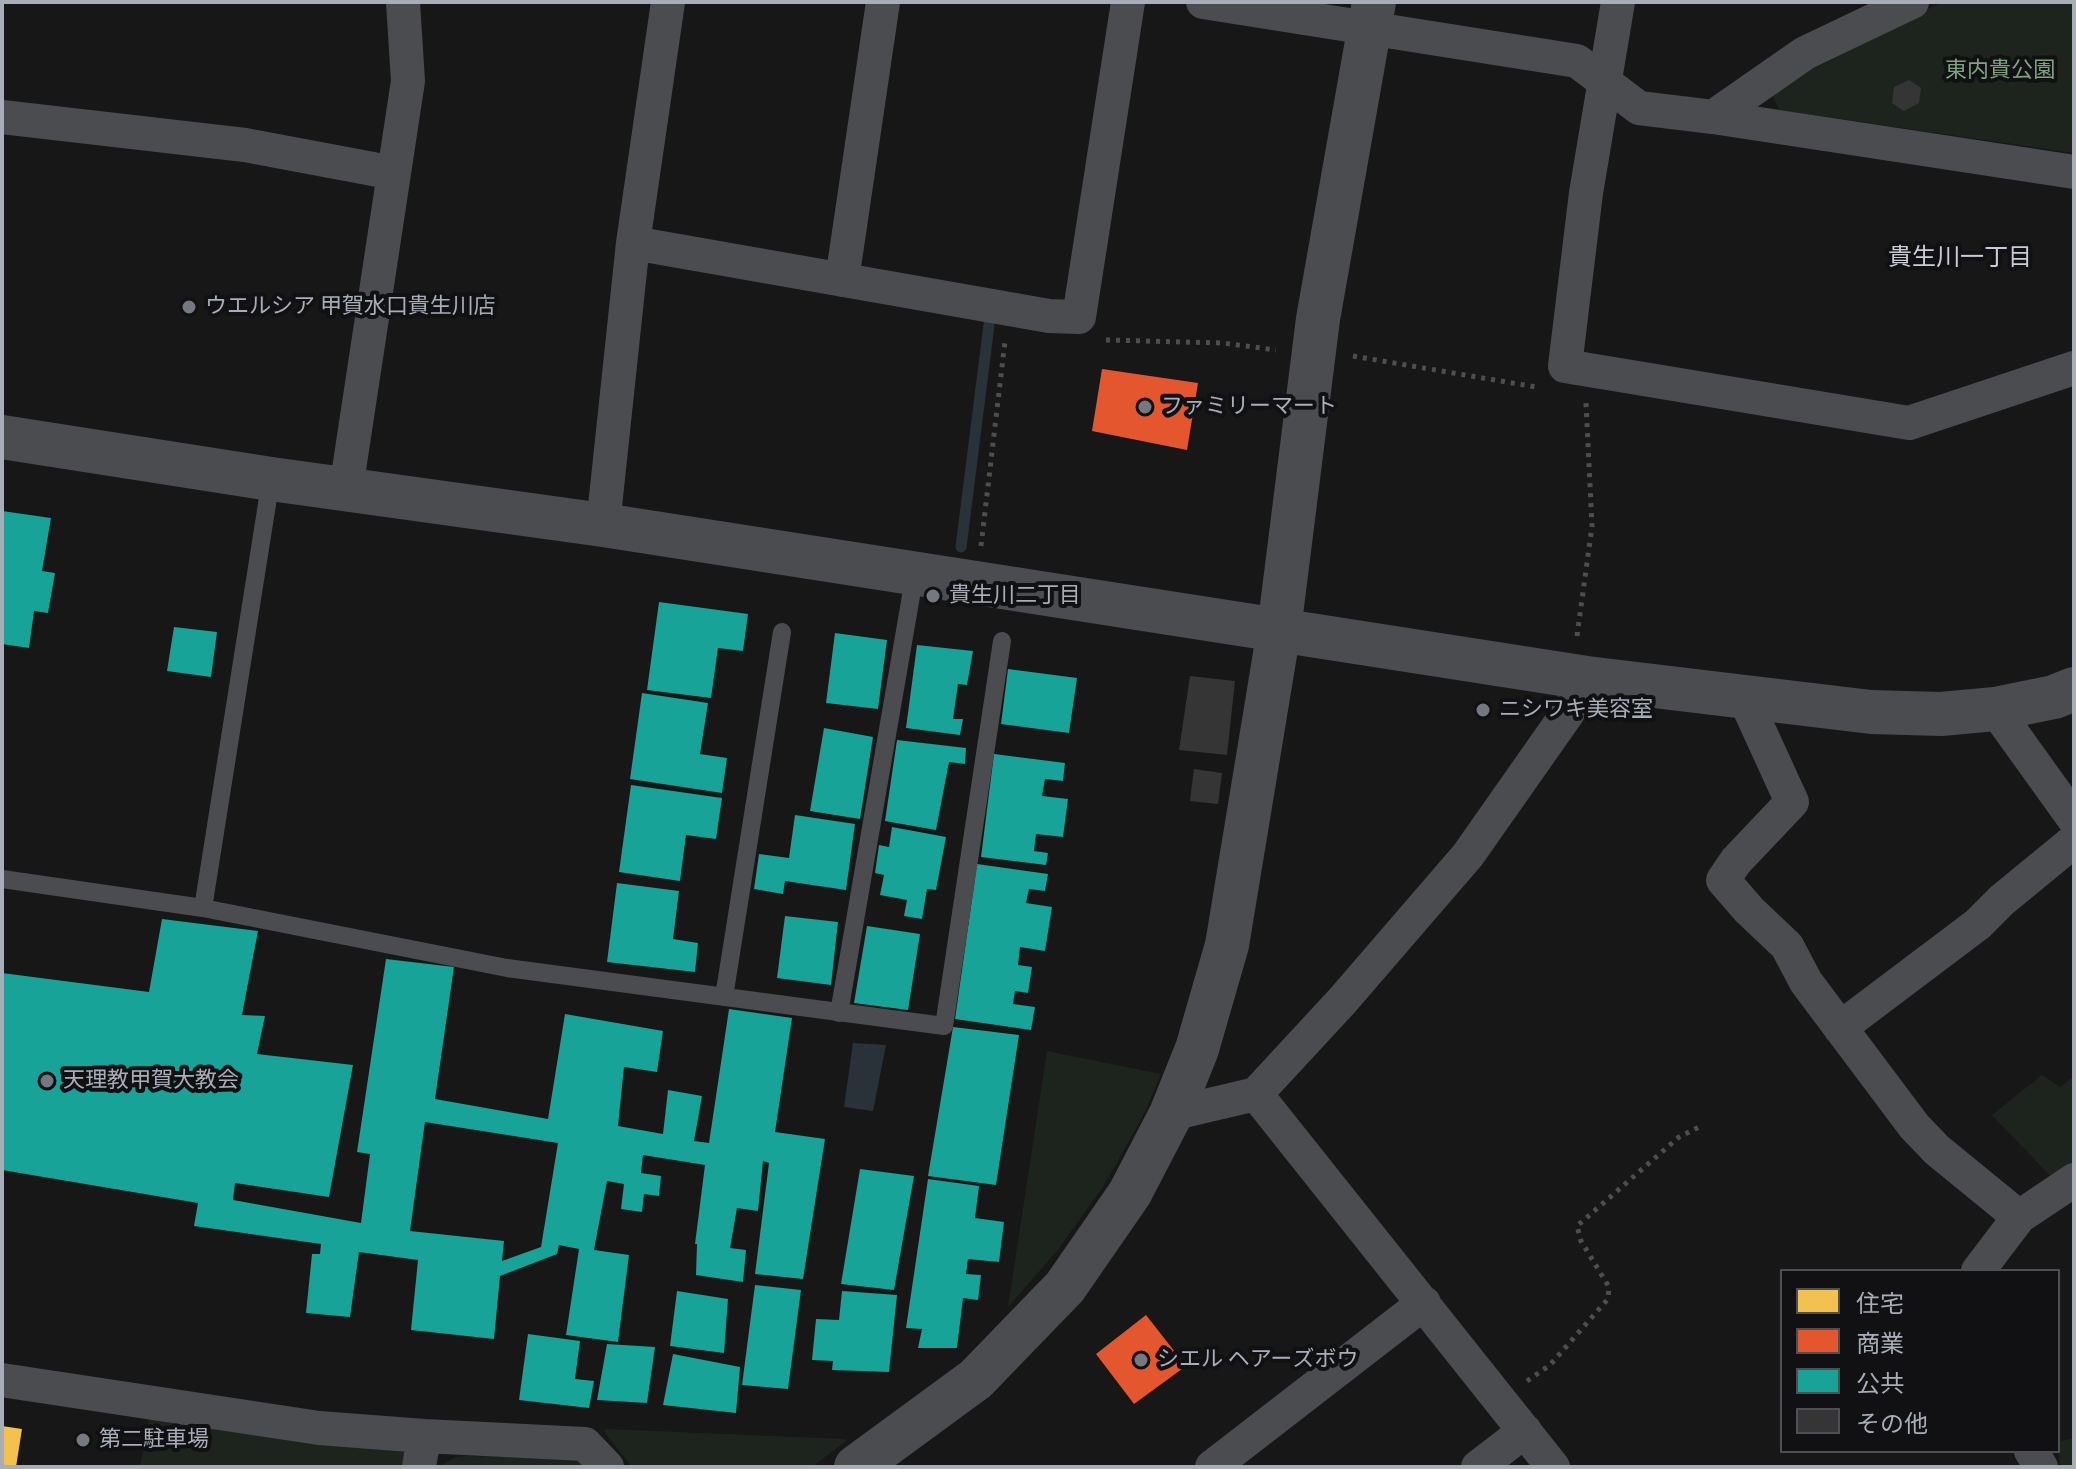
<!DOCTYPE html>
<html>
<head>
<meta charset="utf-8">
<style>
  body { margin:0 }
  #map { position:relative; width:2076px; height:1469px; overflow:hidden; background:#171717; font-family:Signika,"Noto Sans JP",sans-serif }
  canvas { display:block }
  .frame { position:absolute; inset:0; border:4px solid #a8adb8; pointer-events:none }
  .legend { position:absolute; left:1780px; top:1269px; width:280px; height:184px; box-sizing:border-box; background:#111113; border:2px solid #4d4f55; margin:0; padding:10px 14px; list-style:none; font-size:24px; color:#a8adb8 }
  .legend li { display:flex; align-items:center; gap:16px; height:40px }
  .legend b { width:40px; border:2px solid #4d4f55 }
</style>
</head>
<body>
<div id="map">
<canvas width="2076" height="1469"></canvas>
<div class="frame"></div>
<ul class="legend">
<li><b style="height:22px;background:#f2c14e"></b>住宅</li>
<li><b style="height:22px;background:#e4572e"></b>商業</li>
<li><b style="height:22px;background:#17a398"></b>公共</li>
<li><b style="height:22px;background:#353536"></b>その他</li>
</ul>
</div>
<script>
const context = document.querySelector('canvas').getContext('2d');
context.lineJoin = 'round';
function paint(path, color) {
  context.fillStyle = color;
  context.fill(path, 'evenodd');
}
function toPath(rows) {
  const path = new Path2D();
  for (const r of rows) {
    path.moveTo(r[0], r[1]);
    for (let i = 2; i < r.length; i += 2) path.lineTo(r[i], r[i + 1]);
  }
  return path;
}
function trace(path, color, width, dash) {
  context.strokeStyle = color;
  context.lineWidth = width;
  context.lineCap = dash ? 'butt' : 'round';
  context.setLineDash(dash || []);
  context.stroke(path);
}
function drawText(font, color, halo, rows, align = 'center') {
  context.font = font + ' Signika,"Noto Sans JP",sans-serif';
  context.lineWidth = 8;
  context.setLineDash([]);
  context.textBaseline = 'middle';
  context.strokeStyle = halo;
  context.fillStyle = color;
  for (const [text, x, y, turn = 0] of rows) {
    context.save();
    context.translate(x, y);
    context.rotate((+turn || 0) * Math.PI / 180);
    context.textAlign = isNaN(turn) ? turn : align;
    if (halo) context.strokeText(text, 0, 0);
    context.fillText(text, 0, 0);
    context.restore();
  }
}
const green = toPath([
  [1943,2,2074,2,2074,153,1779,110,1772,94,1815,62],
  [1047,1051,1161,1074,1143,1116,1103,1187,1057,1251,1008,1307],
  [2042,1075,2060,1087,2074,1076,2074,1172,2058,1184,1992,1115],
  [150,1415,402,1444,410,1461,405,1467,140,1467],
  [605,1429,845,1439,846,1441,812,1467,632,1467,605,1433],
  [2074,1438,2074,1467,2060,1467,2058,1442],
  [465,1456,576,1459,592,1467,438,1467,455,1457]
]);
const water = toPath([
  [853,1043,886,1045,873,1111,844,1107]
]);
const homes = toPath([
  [2,1426,22,1429,16,1467,2,1467]
]);
const shops = toPath([
  [1102,369,1198,383,1187,450,1092,431],
  [1146,1315,1186,1366,1134,1404,1096,1354]
]);
const public = toPath([
  [2,511,51,518,42,571,55,573,48,613,34,611,29,648,2,644],
  [659,602,748,614,743,651,718,648,711,698,647,690],
  [174,627,217,632,211,677,167,671],
  [835,633,887,640,878,709,826,703],
  [917,645,973,651,967,685,958,684,953,719,963,719,960,735,906,728],
  [1008,669,1077,678,1069,733,1001,724],
  [642,693,708,703,700,754,727,758,722,793,630,779],
  [824,728,873,737,860,819,810,811],
  [897,740,966,748,965,764,949,762,936,830,885,821],
  [994,754,1065,763,1063,781,1045,779,1042,796,1068,799,1063,837,1036,834,1034,851,1048,853,1046,865,981,857],
  [631,785,722,798,716,839,686,835,680,881,619,872],
  [795,815,855,824,846,890,785,881,783,894,754,889,759,854,789,858],
  [892,827,946,837,936,890,927,889,922,919,904,916,907,900,880,895,884,875,875,873,879,845,889,847],
  [977,864,1048,874,1045,891,1029,889,1026,903,1052,907,1045,951,1020,947,1018,965,1032,967,1028,993,1015,991,1013,1004,1035,1007,1031,1030,955,1019],
  [617,883,679,891,673,939,698,943,695,972,607,962],
  [785,916,838,922,831,985,777,978],
  [162,919,258,931,242,1015,265,1016,257,1054,353,1065,329,1197,235,1183,233,1200,361,1223,370,1154,357,1152,386,959,454,967,435,1099,548,1119,565,1014,663,1031,657,1072,624,1067,618,1126,663,1134,668,1090,702,1096,694,1141,709,1143,729,1009,792,1018,775,1132,825,1139,803,1279,755,1274,769,1163,763,1161,758,1211,737,1208,730,1248,746,1250,743,1282,696,1275,697,1244,695,1244,705,1165,643,1155,641,1173,661,1176,659,1196,644,1194,642,1212,621,1209,624,1184,607,1181,594,1250,629,1255,618,1342,566,1335,579,1249,559,1245,557,1254,500,1276,494,1339,411,1330,418,1260,359,1252,350,1317,306,1313,312,1254,320,1254,321,1244,194,1226,198,1203,2,1170,2,973,149,992],
  [425,1122,558,1143,541,1247,502,1261,504,1241,410,1231],
  [867,926,920,934,908,1010,854,1003],
  [953,1027,1019,1035,996,1185,928,1176],
  [860,1169,914,1176,894,1290,841,1284],
  [928,1179,979,1186,975,1218,1004,1222,999,1262,968,1259,966,1274,981,1275,978,1300,963,1298,957,1348,918,1348,922,1329,906,1328],
  [755,1285,801,1290,788,1389,742,1385],
  [677,1291,728,1299,724,1353,670,1346],
  [842,1291,897,1295,889,1372,832,1370,833,1361,812,1360,816,1319,839,1320],
  [528,1334,580,1341,575,1379,594,1381,589,1408,519,1400],
  [607,1344,655,1347,647,1403,597,1400],
  [673,1354,740,1367,736,1413,663,1405]
]);
const stream = toPath([
  [961,547,989,325]
]);
const building = toPath([
  [1909,80,1921,88,1919,103,1904,111,1892,103,1894,87],
  [1190,676,1235,681,1227,755,1179,750],
  [1194,769,1222,773,1218,804,1190,801]
]);
const path = toPath([
  [1106,340,1223,343,1276,350],
  [1353,356,1536,387],
  [981,546,1005,341],
  [1577,636,1592,526,1586,403],
  [1527,1381,1550,1365,1608,1299,1609,1287,1581,1241,1577,1226,1679,1137,1701,1126]
]);
const service = toPath([
  [2,879,203,908,507,968,944,1026,1002,641],
  [203,908,271,479],
  [724,997,782,632],
  [839,1013,915,573]
]);
const minor = toPath([
  [1203,2,1577,61,1639,108,1713,117,2074,172],
  [1618,2,1586,193,1565,366,1909,423,2074,368],
  [2,117,245,145,394,173],
  [1713,117,1805,53,1912,2],
  [633,243,1049,316,1079,317,1128,2],
  [842,280,883,2],
  [346,489,408,81,403,2],
  [603,525,633,243,668,2],
  [1744,697,1792,802,1736,861,1723,880,1749,910,1787,946,1806,982,1914,1126,1937,1150,2019,1217],
  [1995,709,2074,819],
  [1840,1028,1978,924,2002,900,2074,841],
  [1256,1094,1553,1467],
  [1171,1114,1256,1094,1343,1000,1468,855,1567,714,1587,678],
  [1978,1271,2019,1217,2074,1180],
  [2,1380,319,1428,424,1436,585,1444,607,1467],
  [2031,1451,2041,1467],
  [419,1467,424,1436],
  [1212,1467,1424,1303],
  [1478,1467,1525,1431]
]);
const tertiary = toPath([
  [2,437,271,479,603,525,1587,678,1871,712,1941,714,1995,709,2054,697,2074,689],
  [856,1467,976,1379,1065,1287,1130,1193,1171,1114,1197,1049,1227,945,1279,630,1318,319,1374,2]
]);
const markers = [
  [189,307,8,"#757880"],
  [1145,407,8,"#757880"],
  [933,596,8,"#757880"],
  [1483,710,8,"#757880"],
  [47,1081,8,"#757880"],
  [1141,1360,8,"#757880"],
  [83,1440,8,"#757880"]
];
const parkNames = [
  ["東内貴公園",2000,71]
];
const poiNames = [
  ["ウエルシア 甲賀水口貴生川店",205,307],
  ["ファミリーマート",1161,407],
  ["貴生川二丁目",949,596],
  ["ニシワキ美容室",1499,710],
  ["天理教甲賀大教会",63,1081],
  ["シエル ヘアーズボウ",1157,1360],
  ["第二駐車場",99,1440]
];
const neighbourhoodNames = [
  ["貴生川一丁目",1960,259]
];
paint(green, '#1d241e');
paint(water, '#2a3239');
paint(homes, '#f2c14e');
paint(shops, '#e4572e');
paint(public, '#17a398');
trace(stream, '#2a3239', 11);
paint(building, '#353536');
trace(path, '#4d4e52', 5, [4, 6]);
trace(service, '#4b4c50', 18);
trace(minor, '#4b4c50', 34);
trace(tertiary, '#4b4c50', 44);
for (const [x, y, r, color] of markers) {
  const dot = new Path2D();
  dot.arc(x, y, r, 0, 2 * Math.PI);
  context.fillStyle = color;
  context.fill(dot);
  trace(dot, '#111113', 3);
}
drawText('22px', '#7fa381', '#111113', parkNames);
drawText('22px', '#a8adb8', '#111113', poiNames, 'left');
drawText('24px', '#c9ccd4', '#111113', neighbourhoodNames);
</script>
</body>
</html>
